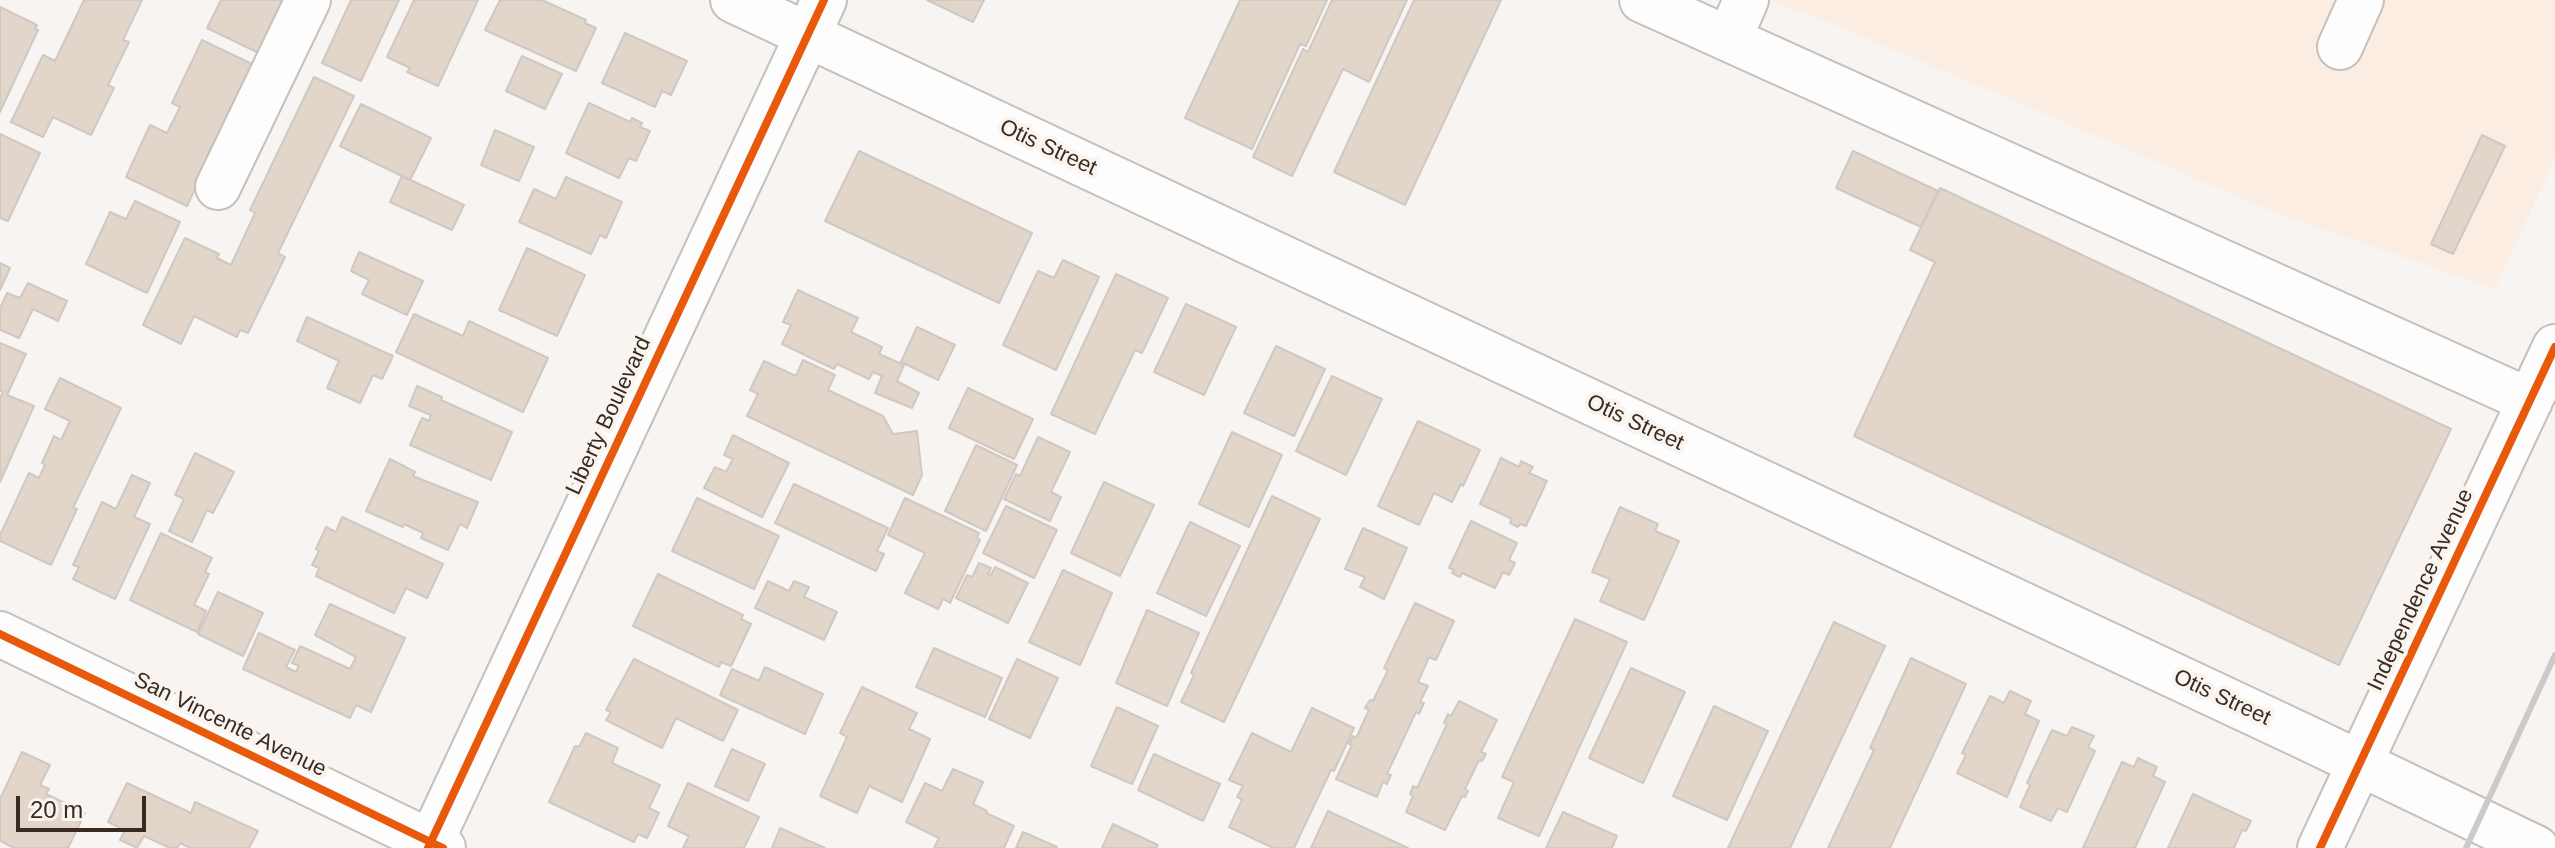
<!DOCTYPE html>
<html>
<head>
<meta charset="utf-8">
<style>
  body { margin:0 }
  #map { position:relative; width:2555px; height:848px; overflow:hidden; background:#f7f4f2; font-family:Arial,sans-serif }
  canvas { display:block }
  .scale { position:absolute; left:16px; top:796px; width:130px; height:36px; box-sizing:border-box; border:4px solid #372b22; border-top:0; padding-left:10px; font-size:24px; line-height:28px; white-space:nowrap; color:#372b22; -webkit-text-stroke:6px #faf4ef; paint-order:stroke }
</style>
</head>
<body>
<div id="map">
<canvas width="2555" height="848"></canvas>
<div class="scale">20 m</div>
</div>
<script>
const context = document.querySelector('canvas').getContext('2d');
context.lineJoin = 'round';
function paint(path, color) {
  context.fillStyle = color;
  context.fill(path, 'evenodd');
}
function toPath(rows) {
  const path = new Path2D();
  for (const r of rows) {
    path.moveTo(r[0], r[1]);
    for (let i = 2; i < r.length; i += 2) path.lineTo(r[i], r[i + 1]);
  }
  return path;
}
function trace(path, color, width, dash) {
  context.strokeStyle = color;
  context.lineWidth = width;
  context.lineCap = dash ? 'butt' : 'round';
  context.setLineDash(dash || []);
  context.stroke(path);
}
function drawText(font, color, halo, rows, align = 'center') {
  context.font = font + ' Arial,sans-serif';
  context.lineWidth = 8;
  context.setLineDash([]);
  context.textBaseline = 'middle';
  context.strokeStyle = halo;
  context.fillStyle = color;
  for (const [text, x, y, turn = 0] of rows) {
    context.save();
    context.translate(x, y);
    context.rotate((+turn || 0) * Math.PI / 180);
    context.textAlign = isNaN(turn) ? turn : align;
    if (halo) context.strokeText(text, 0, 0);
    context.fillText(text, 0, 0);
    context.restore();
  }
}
const built = toPath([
  [1767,0,2555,0,2555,158,2495,289,2279,214,1829,22]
]);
const building = toPath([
  [84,0,142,0,123,40,129,42,108,85,114,88,91,135,53,117,43,137,11,122,43,55,55,61,84,0],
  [221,0,286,0,261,54,207,28,221,0],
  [351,0,399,0,361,81,322,63,351,0],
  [414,0,478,0,438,86,407,72,410,68,387,57,414,0],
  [500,0,542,0,586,20,585,23,596,28,576,71,485,30,500,0],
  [927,0,984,0,973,22,927,0],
  [1240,0,1327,0,1306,46,1300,44,1252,149,1185,118,1240,0],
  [1332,0,1407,0,1369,82,1343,69,1292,176,1253,157,1303,49,1308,52,1332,0],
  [1414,0,1501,0,1405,205,1334,172,1414,0],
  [0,7,37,25,35,29,38,30,0,112,0,7],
  [625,33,687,61,671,95,662,91,655,107,602,83,625,33],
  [202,40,254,65,187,206,126,177,150,125,167,133,180,107,172,103,202,40],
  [522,56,562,74,545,109,506,91,522,56],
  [314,77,354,96,278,253,285,257,248,333,240,330,237,337,194,316,181,344,143,325,185,238,219,254,217,258,231,265,255,213,250,210,314,77],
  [589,103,630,122,632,118,642,123,640,127,650,131,636,161,629,158,619,178,566,153,589,103],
  [361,104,431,138,410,180,340,146,361,104],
  [495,130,534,147,519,181,481,165,495,130],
  [0,134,40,153,8,221,0,218,0,134],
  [2482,135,2505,146,2453,254,2431,244,2482,135],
  [859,151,1032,233,999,303,825,221,859,151],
  [1853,151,1938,191,1921,227,1836,188,1853,151],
  [402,176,464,205,452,230,390,202,402,176],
  [566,177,622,202,606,238,600,235,591,254,519,222,534,189,556,199,566,177],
  [1940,188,2451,429,2339,665,1854,436,1935,262,1910,250,1940,188],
  [135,201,180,222,147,293,86,264,110,212,126,219,135,201],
  [527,248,585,275,557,336,499,310,527,248],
  [359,252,423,281,407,315,362,294,369,280,351,271,359,252],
  [1063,260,1099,277,1056,370,1003,345,1038,271,1054,278,1063,260],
  [0,263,10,268,0,290,0,263],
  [1116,274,1168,298,1142,353,1135,350,1095,434,1051,414,1116,274],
  [28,283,67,301,58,321,33,309,19,338,0,330,0,308,7,293,20,298,28,283],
  [798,290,858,318,851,332,882,347,879,354,904,365,897,381,919,393,912,408,875,393,882,376,873,372,869,379,837,364,834,369,782,344,791,325,783,322,798,290],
  [1186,304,1236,327,1204,395,1154,372,1186,304],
  [414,314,463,336,469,321,548,358,523,412,396,352,414,314],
  [307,317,393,356,382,379,373,375,360,403,327,388,339,361,297,341,307,317],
  [917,327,955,345,938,380,901,362,917,327],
  [0,343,26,354,7,395,34,406,0,482,0,398,3,392,0,391,0,343],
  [1276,346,1325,369,1294,436,1244,413,1276,346],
  [803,360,835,375,828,390,883,416,893,434,917,431,922,475,913,495,747,416,758,394,750,390,764,361,796,376,803,360],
  [1332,376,1382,399,1346,475,1296,451,1332,376],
  [60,378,121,408,73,508,77,509,51,565,0,541,0,535,29,473,39,478,45,465,42,463,54,436,61,440,70,421,45,409,60,378],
  [417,386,442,397,441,400,512,432,491,480,410,445,422,418,429,421,431,415,409,406,417,386],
  [968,388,1033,419,1014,459,949,428,968,388],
  [1418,421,1480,450,1463,486,1461,484,1452,502,1434,493,1419,525,1378,506,1418,421],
  [1232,432,1282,455,1249,527,1199,504,1232,432],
  [733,435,789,463,762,517,704,488,715,467,726,472,733,459,724,455,733,435],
  [1038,437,1070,452,1051,492,1061,497,1050,521,1004,499,1016,474,1020,476,1038,437],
  [976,445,1017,465,986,531,945,511,976,445],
  [195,453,234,472,213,513,207,510,192,542,169,531,184,499,175,495,195,453],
  [1501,458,1519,467,1521,461,1533,467,1529,473,1547,481,1526,526,1520,524,1518,527,1510,523,1512,519,1480,504,1501,458],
  [390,459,415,472,413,476,478,502,467,528,460,524,448,550,421,538,423,533,404,524,403,527,366,511,390,459],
  [132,475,150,483,134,517,150,524,115,599,73,579,79,567,73,565,102,502,116,509,132,475],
  [1104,482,1154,505,1120,576,1071,553,1104,482],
  [794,484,888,528,877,551,884,554,876,571,775,523,794,484],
  [1272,496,1320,519,1224,722,1181,702,1194,675,1191,673,1272,496],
  [697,498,779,536,754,589,672,551,697,498],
  [905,498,979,533,977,538,980,540,950,603,943,599,938,609,905,593,925,553,888,535,905,498],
  [1006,506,1057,530,1034,578,983,553,1006,506],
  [1620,507,1658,524,1655,531,1679,541,1644,620,1600,601,1610,579,1592,572,1620,507],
  [342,517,443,564,427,598,406,588,394,613,316,576,319,568,312,565,319,551,316,549,326,527,336,532,342,517],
  [1471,521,1517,543,1509,560,1515,563,1509,575,1503,572,1495,588,1462,573,1460,577,1452,573,1454,570,1449,568,1471,521],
  [1190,522,1240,546,1206,616,1157,593,1190,522],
  [1363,528,1407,548,1384,599,1360,587,1365,577,1345,569,1363,528],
  [161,533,212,558,205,572,209,574,194,605,206,611,197,632,130,600,161,533],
  [979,563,991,568,988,574,991,575,995,567,1028,583,1008,623,956,598,967,575,972,577,979,563],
  [1063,570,1112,593,1080,665,1029,642,1063,570],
  [658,574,743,615,741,619,751,624,731,666,721,662,719,667,633,626,658,574],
  [768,581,789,591,794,581,809,587,804,597,837,612,824,640,755,608,768,581],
  [218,592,263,613,243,656,198,634,218,592],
  [1415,603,1454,621,1436,660,1429,657,1418,682,1428,686,1420,702,1424,703,1419,714,1416,712,1387,774,1391,775,1387,784,1383,782,1377,797,1336,779,1352,745,1349,744,1353,736,1356,738,1369,710,1365,708,1370,700,1373,701,1388,670,1384,668,1415,603],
  [330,604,405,638,371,712,356,705,350,718,243,669,259,633,295,650,286,667,296,672,299,666,292,663,300,646,350,669,356,657,315,635,330,604],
  [1147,610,1199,633,1167,706,1116,683,1147,610],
  [1575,619,1627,642,1539,836,1498,818,1514,782,1502,777,1575,619],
  [1834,622,1885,646,1790,848,1728,848,1834,622],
  [934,648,1002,678,985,717,916,687,934,648],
  [1911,658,1966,684,1890,848,1828,848,1874,750,1870,748,1911,658],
  [634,659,738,710,723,741,676,718,662,748,606,720,611,712,606,710,634,659],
  [1017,659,1058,678,1030,738,989,719,1017,659],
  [765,667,823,694,805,734,720,695,732,669,759,681,765,667],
  [1631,668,1685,692,1643,783,1589,758,1631,668],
  [862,687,917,713,909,729,930,739,902,802,869,786,857,813,820,796,847,737,840,733,862,687],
  [2010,691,2031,701,2025,714,2039,721,2007,797,1957,773,1966,755,1962,753,1990,696,2004,703,2010,691],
  [1459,701,1497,720,1481,752,1486,754,1482,761,1479,760,1465,789,1468,791,1465,797,1462,796,1445,830,1406,812,1413,796,1410,794,1413,786,1417,788,1447,724,1444,723,1448,714,1451,716,1459,701],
  [1714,706,1768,731,1727,820,1673,796,1714,706],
  [1117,707,1158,726,1132,784,1091,766,1117,707],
  [1312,708,1354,728,1334,771,1331,770,1294,848,1273,848,1229,827,1242,800,1237,797,1243,786,1229,780,1252,733,1291,752,1312,708],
  [2072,727,2094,736,2088,747,2095,751,2067,812,2058,808,2051,821,2020,807,2030,785,2027,783,2052,730,2067,736,2072,727],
  [586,733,618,748,612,763,660,785,649,808,659,813,647,838,638,834,634,842,549,802,575,746,579,747,586,733],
  [732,749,765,764,748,801,715,786,732,749],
  [22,752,50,765,40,785,49,789,46,794,85,813,68,848,14,848,0,841,0,799,22,752],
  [1154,754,1220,784,1203,821,1138,790,1154,754],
  [2138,758,2157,767,2153,776,2165,782,2135,848,2083,848,2122,762,2134,767,2138,758],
  [953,769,983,782,973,804,987,811,986,813,1014,826,1004,848,934,848,939,838,906,822,925,783,942,791,953,769],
  [127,783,191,813,195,802,258,831,249,848,190,848,180,843,177,848,170,848,144,836,137,848,120,840,125,830,108,822,127,783],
  [688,783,759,817,744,848,683,848,689,836,668,826,688,783],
  [2193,794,2251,821,2246,831,2242,830,2234,848,2168,848,2193,794],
  [1328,811,1408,848,1311,848,1328,811],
  [1563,812,1617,836,1612,848,1546,848,1563,812],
  [1113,824,1158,845,1156,848,1102,848,1113,824],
  [780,828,825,848,772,848,780,828],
  [1023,832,1057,847,1056,848,1016,848,1023,832]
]);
const minor = toPath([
  [1642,0,2530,401],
  [1729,39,1746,0],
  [2340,47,2361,0],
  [218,187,308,0],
  [0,634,443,848],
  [428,848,824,0],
  [2320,848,2555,347]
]);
const major = toPath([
  [733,0,2305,737,2536,848]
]);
const rail = toPath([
  [2466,848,2555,655]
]);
const cycleway = toPath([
  [0,634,443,848],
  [428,848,824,0],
  [2320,848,2555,347]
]);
const streetNames = [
  ["Otis Street",1048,148,25],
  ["Liberty Boulevard",609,416,-65],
  ["Otis Street",1635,423,25],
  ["Independence Avenue",2421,590,-65],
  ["Otis Street",2222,698,25],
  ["San Vincente Avenue",230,725,26]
];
paint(built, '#fbede2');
paint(building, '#e2d5c9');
trace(building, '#cfc8c3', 2);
trace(minor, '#c7c0ba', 48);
trace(major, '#c7c0ba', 48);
trace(minor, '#fefdfd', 44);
trace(major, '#fefdfd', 44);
trace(rail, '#cccac8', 6);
trace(cycleway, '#e8590c', 8);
drawText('22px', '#372b22', '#faf4ef', streetNames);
</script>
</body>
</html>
